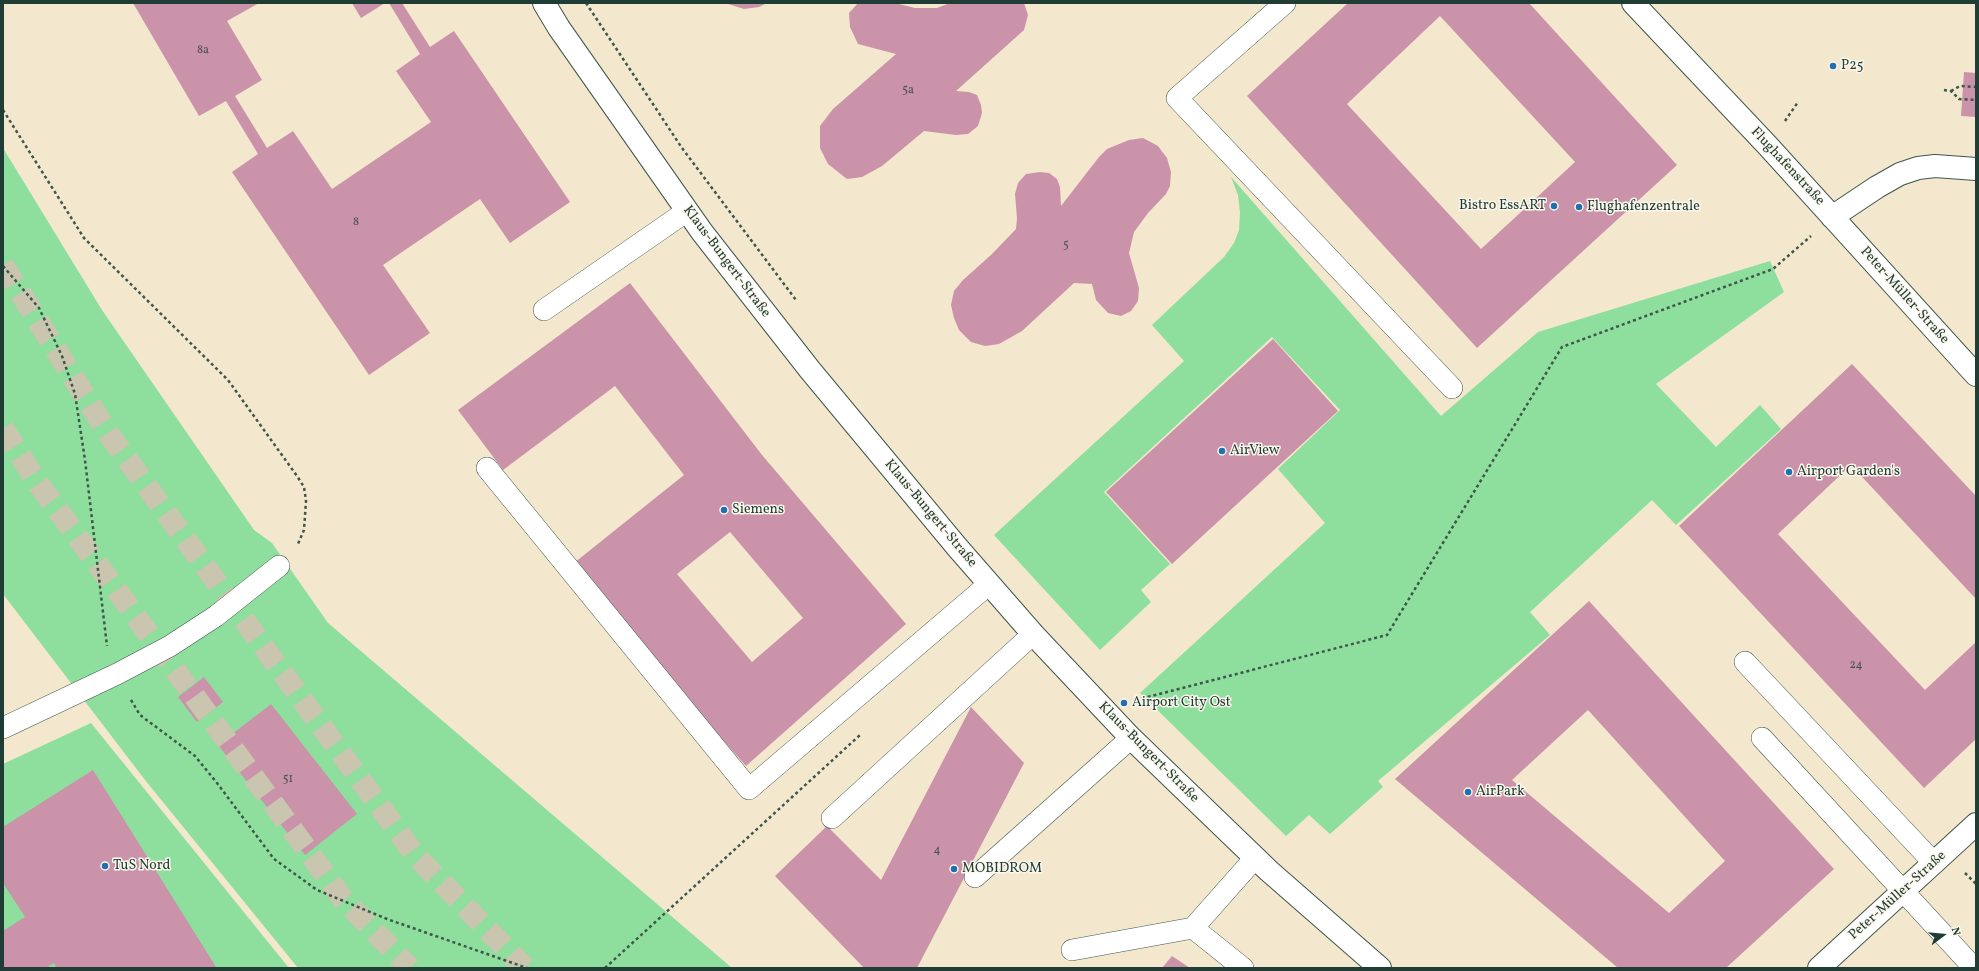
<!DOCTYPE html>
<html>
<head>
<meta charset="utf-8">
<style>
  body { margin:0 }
  #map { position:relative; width:1979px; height:971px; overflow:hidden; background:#f3e7cd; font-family:Vollkorn,serif }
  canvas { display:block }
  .frame { position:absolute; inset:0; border:4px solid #1f3d34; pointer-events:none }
  .north { position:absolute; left:1923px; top:915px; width:40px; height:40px; -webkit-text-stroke:3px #fbf7ec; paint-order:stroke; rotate:74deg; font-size:11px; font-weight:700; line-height:16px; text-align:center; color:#1f3d34 }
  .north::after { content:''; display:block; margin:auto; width:14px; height:18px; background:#1f3d34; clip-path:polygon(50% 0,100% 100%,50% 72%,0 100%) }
</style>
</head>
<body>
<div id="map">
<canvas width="1979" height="971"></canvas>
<div class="frame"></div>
<div class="north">N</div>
</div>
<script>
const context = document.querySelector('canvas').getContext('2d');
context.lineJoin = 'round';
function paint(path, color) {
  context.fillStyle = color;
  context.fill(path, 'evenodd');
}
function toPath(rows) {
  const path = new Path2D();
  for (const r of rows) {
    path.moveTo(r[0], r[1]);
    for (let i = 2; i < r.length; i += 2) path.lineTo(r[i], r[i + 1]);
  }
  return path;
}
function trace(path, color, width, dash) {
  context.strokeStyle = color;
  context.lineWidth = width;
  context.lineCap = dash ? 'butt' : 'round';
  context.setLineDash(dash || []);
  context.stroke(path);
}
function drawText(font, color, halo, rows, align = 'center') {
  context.font = font + ' Vollkorn,serif';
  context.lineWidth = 3;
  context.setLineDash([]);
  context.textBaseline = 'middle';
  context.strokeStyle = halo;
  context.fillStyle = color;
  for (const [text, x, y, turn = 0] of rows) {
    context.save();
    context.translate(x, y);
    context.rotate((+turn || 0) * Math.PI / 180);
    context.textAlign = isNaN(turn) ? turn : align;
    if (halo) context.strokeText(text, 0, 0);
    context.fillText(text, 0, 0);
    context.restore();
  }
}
const green = toPath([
  [3,148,102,310,254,530,272,543,328,623,732,968,298,968,145,780,3,594],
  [1231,177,1441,416,1538,332,1770,261,1784,292,1656,384,1716,447,1760,405,1781,429,1676,525,1652,500,1530,612,1550,635,1378,781,1383,787,1330,834,1309,815,1286,836,1140,693,1325,523,1278,469,1340,410,1272,337,1104,492,1170,564,1141,590,1151,602,1100,650,994,535,1184,361,1152,325,1224,257,1234,243,1239,230,1240,212,1238,195],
  [91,723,289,968,3,968,3,764]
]);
const building = toPath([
  [133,3,259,3,227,21,262,80,235,96,267,148,293,131,332,189,431,122,396,71,420,54,389,3,402,3,430,47,454,31,570,202,510,243,480,199,383,265,430,333,369,375,232,172,258,154,226,101,199,116],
  [352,3,385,3,361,18],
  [725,3,767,3,759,7,744,9],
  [858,3,895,3,915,8,937,8,950,3,1024,3,1028,15,1024,30,956,91,969,92,977,95,981,105,982,113,978,126,968,134,956,135,924,131,882,166,862,177,847,179,828,164,820,148,820,126,833,109,896,54,858,44,850,27,849,13],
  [1348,3,1529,3,1677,165,1477,348,1247,96],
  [1440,16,1575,162,1481,249,1347,104],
  [1964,72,1976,73,1976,117,1961,116],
  [1143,138,1158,146,1167,158,1171,172,1170,186,1166,194,1148,213,1134,232,1129,253,1139,288,1138,301,1131,311,1121,316,1108,313,1096,300,1092,284,1074,283,1022,331,999,344,985,346,971,342,959,330,954,318,951,305,954,291,963,280,992,254,1016,229,1017,218,1015,194,1018,183,1026,174,1040,172,1049,173,1057,179,1060,187,1061,206,1099,157,1107,149,1129,140],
  [630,283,762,455,906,624,746,766,697,711,574,563,684,475,615,386,503,470,458,410],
  [730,532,803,618,752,662,677,574],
  [1273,339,1338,411,1172,564,1106,492],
  [1852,364,1976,496,1976,599,1851,465,1778,534,1925,690,1976,642,1976,739,1924,788,1679,526],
  [1589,601,1834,869,1726,968,1618,968,1395,779],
  [1588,710,1725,861,1669,913,1512,780],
  [204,677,223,702,197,722,178,697],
  [271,704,357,814,305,855,218,745],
  [971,707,1024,763,917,968,864,968,775,876,827,826,881,880],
  [93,770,216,967,216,968,56,968,54,963,46,968,3,968,3,931,25,917,3,883,3,827],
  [1172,956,1190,968,1162,968]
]);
const highwayTunnel = toPath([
  [3,265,108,433,415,855,525,968],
  [3,428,35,479,343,899,410,968]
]);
const path = toPath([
  [586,3,682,148,796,300],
  [1944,90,1951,91,1959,99,1976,100],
  [1951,91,1960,86,1976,87],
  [3,110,84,238,228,380,297,476,304,487,306,501,304,530,298,544],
  [1785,121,1798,102],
  [3,266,39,308,62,356,75,394,85,460,107,646],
  [131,700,140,715,195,756,217,783,274,859,317,890,387,919,527,968],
  [1136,700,1387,635,1562,347,1773,269,1811,236],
  [1965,873,1976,884],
  [605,968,860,735]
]);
const lane = toPath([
  [1285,3,1177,98,1452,388],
  [544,310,687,211],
  [487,468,749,789,989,584],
  [1745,662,1934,863],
  [3,728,117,674,170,646,216,616,279,566],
  [1762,738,1974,968],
  [832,818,1033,634],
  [975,877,1131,738],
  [1072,950,1193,928],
  [1243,968,1193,928,1255,858]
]);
const street = toPath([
  [1633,3,1768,146,1976,375],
  [1832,217,1877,187,1900,174,1918,168,1935,166,1976,169],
  [1819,968,1976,824]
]);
const secondary = toPath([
  [544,3,559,28,702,232,810,370,957,547,1033,634,1131,738,1269,871,1380,968]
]);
const markers = [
  [1833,66,4,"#1f6fb2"],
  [1554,206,4,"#1f6fb2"],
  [1579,207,4,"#1f6fb2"],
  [1222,451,4,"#1f6fb2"],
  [1789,472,4,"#1f6fb2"],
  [724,510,4,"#1f6fb2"],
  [1124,703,4,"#1f6fb2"],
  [1468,792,4,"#1f6fb2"],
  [105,866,4,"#1f6fb2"],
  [954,869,4,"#1f6fb2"]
];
const numberNames = [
  ["8a",203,51],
  ["5a",908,91],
  ["8",356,223],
  ["5",1066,246],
  ["24",1856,666],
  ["51",288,780],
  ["4",937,851]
];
const poiNames = [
  ["P25",1841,66],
  ["Bistro EssART",1546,206,"right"],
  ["Flughafenzentrale",1587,207],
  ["AirView",1230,451],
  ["Airport Garden's",1797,472],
  ["Siemens",732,510],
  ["Airport City Ost",1132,703],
  ["AirPark",1476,792],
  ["TuS Nord",113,866],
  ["MOBIDROM",962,869]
];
const streetNames = [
  ["Flughafenstraße",1787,167,47],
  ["Klaus-Bungert-Straße",726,262,53],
  ["Peter-Müller-Straße",1904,296,48],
  ["Klaus-Bungert-Straße",930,514,50],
  ["Klaus-Bungert-Straße",1148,753,45],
  ["Peter-Müller-Straße",1898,896,-42]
];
paint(green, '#8ede9e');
paint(building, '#ca93aa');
trace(highwayTunnel, '#c9c5ae', 22, [22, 11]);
trace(lane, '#3f564b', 22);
trace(street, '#3f564b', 24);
trace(secondary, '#3f564b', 24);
trace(path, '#3f564b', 2.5, [3, 3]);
trace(lane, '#fff', 21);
trace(street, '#fff', 22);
trace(secondary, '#fff', 22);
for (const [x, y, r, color] of markers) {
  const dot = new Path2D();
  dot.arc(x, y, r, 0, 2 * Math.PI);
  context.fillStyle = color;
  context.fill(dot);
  trace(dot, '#fbf7ec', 1.5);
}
drawText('12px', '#4a5252', null, numberNames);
drawText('14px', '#1f3d34', '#fbf7ec', poiNames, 'left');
drawText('14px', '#1f3d34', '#fbf7ec', streetNames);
</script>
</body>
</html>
